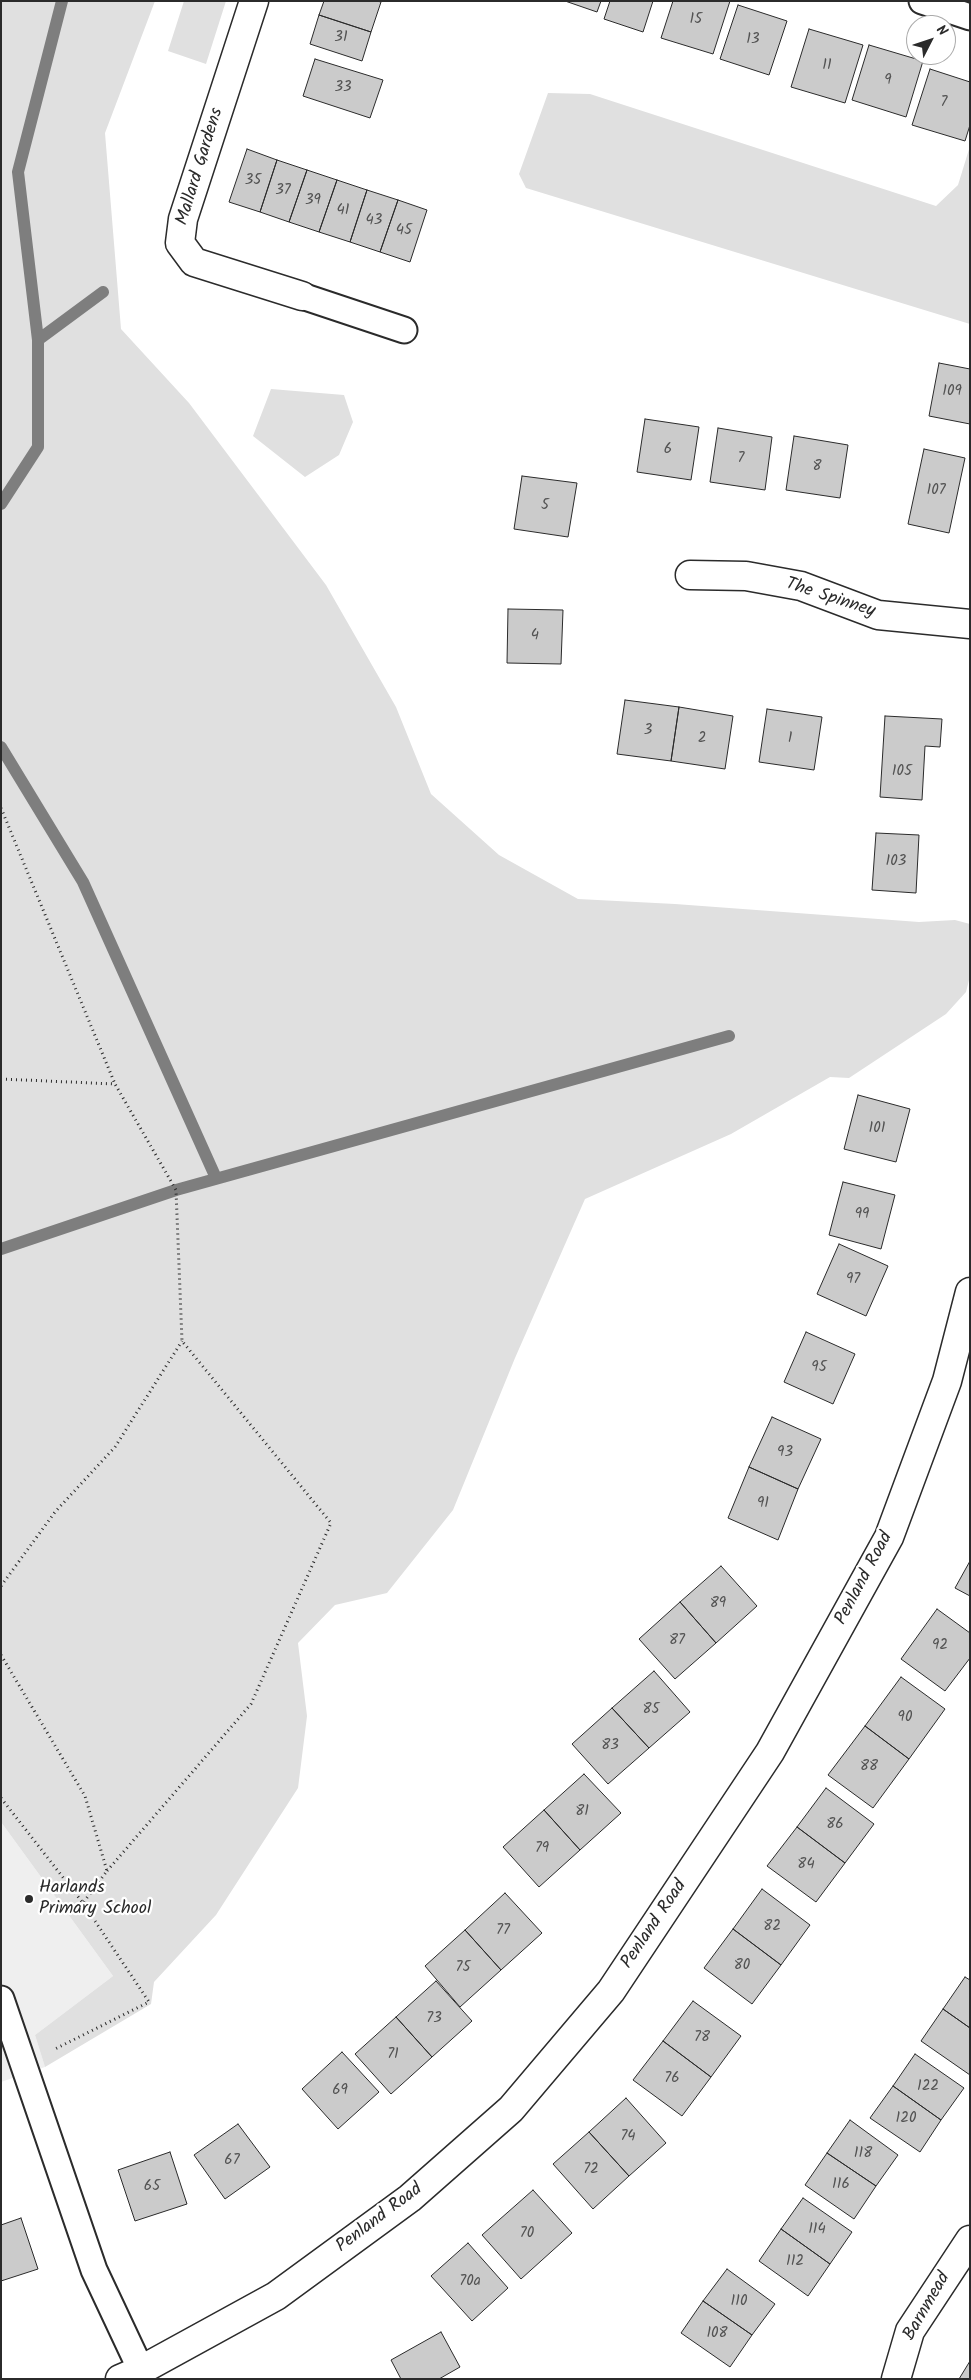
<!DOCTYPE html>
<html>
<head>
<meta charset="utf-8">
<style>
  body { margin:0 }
  #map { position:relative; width:971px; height:2380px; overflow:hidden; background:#fff; font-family:Kalam,sans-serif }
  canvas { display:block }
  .frame { position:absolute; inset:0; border:2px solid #2b2b2b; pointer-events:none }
  .north { position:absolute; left:906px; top:15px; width:50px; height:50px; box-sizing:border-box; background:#fff; border:1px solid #aaa; border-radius:50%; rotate:49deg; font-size:14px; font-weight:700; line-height:20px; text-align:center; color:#2b2b2b }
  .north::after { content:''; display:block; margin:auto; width:18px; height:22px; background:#2b2b2b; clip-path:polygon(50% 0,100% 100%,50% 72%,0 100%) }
</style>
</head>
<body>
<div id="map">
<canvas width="971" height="2380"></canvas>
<div class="frame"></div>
<div class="north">N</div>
</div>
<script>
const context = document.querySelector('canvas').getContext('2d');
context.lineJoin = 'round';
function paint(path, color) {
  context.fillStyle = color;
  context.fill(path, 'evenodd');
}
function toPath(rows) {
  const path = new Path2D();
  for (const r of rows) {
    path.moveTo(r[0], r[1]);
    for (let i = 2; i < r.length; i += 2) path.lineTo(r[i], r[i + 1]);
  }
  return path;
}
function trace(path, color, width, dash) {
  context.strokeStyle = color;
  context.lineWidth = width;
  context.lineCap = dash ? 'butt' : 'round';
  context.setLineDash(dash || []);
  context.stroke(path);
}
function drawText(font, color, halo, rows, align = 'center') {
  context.font = font + ' Kalam,sans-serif';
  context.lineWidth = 4.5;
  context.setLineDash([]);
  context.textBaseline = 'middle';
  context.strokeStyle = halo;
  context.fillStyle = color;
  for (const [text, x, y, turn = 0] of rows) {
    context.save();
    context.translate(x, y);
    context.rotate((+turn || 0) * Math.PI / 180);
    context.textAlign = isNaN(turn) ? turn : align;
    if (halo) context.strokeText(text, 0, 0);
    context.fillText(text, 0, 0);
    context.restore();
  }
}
const built = toPath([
  [1,1822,113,1976,35,2035,45,2067,1,2082]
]);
const green = toPath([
  [1,1,155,1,105,133,121,329,189,403,326,585,396,707,431,794,499,855,578,899,675,904,919,922,955,920,970,924,970,976,966,992,946,1014,849,1078,830,1077,731,1134,585,1199,515,1358,453,1510,387,1593,335,1605,298,1643,307,1716,298,1788,216,1915,154,1982,151,2004,45,2067,35,2035,113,1976,1,1822],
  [184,1,226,1,206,64,168,51],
  [548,93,590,94,936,206,958,185,970,146,970,324,526,188,519,174],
  [271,389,344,395,353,422,339,455,305,477,253,436]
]);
const stream = toPath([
  [38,340,103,292],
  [1,504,38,447,38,340,18,172,62,1],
  [1,747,83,882,216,1178],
  [1,1249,176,1190,729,1036]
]);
const building = toPath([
  [324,1,377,1,381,2,371,32,319,15,324,1],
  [565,1,601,1,597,12,565,1],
  [610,1,653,1,643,32,604,19,610,1],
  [673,1,730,1,713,54,661,38,673,1],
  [738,5,787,21,769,75,720,59,738,5],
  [319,15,371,32,362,61,310,44,319,15],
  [809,29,863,45,845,103,791,87,809,29],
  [869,45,923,61,906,117,852,100,869,45],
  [315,59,383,80,370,118,303,96,315,59],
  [930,69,970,82,970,125,965,141,912,125,930,69],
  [247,149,277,160,260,212,229,202,247,149],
  [277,160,307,170,289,222,260,212,277,160],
  [307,170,337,180,319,232,289,222,307,170],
  [337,180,367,190,350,242,319,232,337,180],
  [367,190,398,200,380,252,350,242,367,190],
  [398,200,427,210,410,262,380,252,398,200],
  [939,363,970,369,970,424,929,416,939,363],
  [645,419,699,427,691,480,637,472,645,419],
  [718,428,772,437,765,490,710,482,718,428],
  [794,436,848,445,840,498,786,490,794,436],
  [924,449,965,458,949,533,908,524,924,449],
  [522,476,577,483,568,537,514,529,522,476],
  [508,609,563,610,561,664,507,663,508,609],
  [625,700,679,707,671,761,617,754,625,700],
  [679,707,733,716,725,769,671,761,679,707],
  [767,709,822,717,814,770,759,762,767,709],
  [885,716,942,719,940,747,925,746,922,800,880,797,885,716],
  [876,833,919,835,916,893,872,890,876,833],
  [858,1095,910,1109,896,1162,844,1149,858,1095],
  [843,1182,895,1195,881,1249,829,1235,843,1182],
  [839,1244,888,1266,866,1316,817,1294,839,1244],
  [806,1332,855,1354,833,1404,784,1382,806,1332],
  [772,1417,821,1439,798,1489,749,1467,772,1417],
  [749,1467,798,1489,778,1540,728,1518,749,1467],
  [970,1561,970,1596,955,1588,970,1561],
  [721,1566,757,1606,716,1643,680,1602,721,1566],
  [680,1602,716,1643,675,1679,639,1639,680,1602],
  [937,1609,970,1633,970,1658,945,1691,901,1659,937,1609],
  [654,1671,690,1712,649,1748,612,1708,654,1671],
  [901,1677,945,1709,909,1759,865,1726,901,1677],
  [612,1708,649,1748,608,1784,572,1744,612,1708],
  [865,1726,909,1759,873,1808,828,1775,865,1726],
  [584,1774,621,1813,580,1850,544,1810,584,1774],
  [826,1788,874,1824,845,1863,797,1827,826,1788],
  [544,1810,580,1850,539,1887,503,1847,544,1810],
  [797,1827,845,1863,816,1902,767,1866,797,1827],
  [762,1889,810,1925,781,1965,733,1929,762,1889],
  [505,1893,542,1933,501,1970,465,1930,505,1893],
  [733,1929,781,1965,752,2004,704,1968,733,1929],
  [465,1930,501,1970,460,2007,425,1966,465,1930],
  [965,1977,970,1980,970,2028,943,2009,965,1977],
  [436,1981,472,2021,432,2057,396,2017,436,1981],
  [693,2001,741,2036,711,2077,663,2041,693,2001],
  [943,2009,970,2028,970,2075,921,2041,943,2009],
  [396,2017,432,2057,391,2094,355,2054,396,2017],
  [663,2041,711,2077,682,2116,633,2080,663,2041],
  [342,2052,379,2092,338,2129,302,2089,342,2052],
  [915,2054,964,2088,941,2120,893,2086,915,2054],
  [893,2086,941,2120,920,2152,870,2118,893,2086],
  [626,2098,666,2143,629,2176,589,2132,626,2098],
  [850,2120,898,2155,876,2186,827,2153,850,2120],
  [238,2124,270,2167,225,2199,194,2155,238,2124],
  [589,2132,629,2176,593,2209,553,2164,589,2132],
  [170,2152,187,2204,135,2221,118,2170,170,2152],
  [827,2153,876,2186,854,2219,805,2185,827,2153],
  [533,2190,572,2233,521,2279,482,2235,533,2190],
  [803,2198,852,2232,830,2264,781,2229,803,2198],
  [21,2218,38,2269,1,2281,1,2225,21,2218],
  [781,2229,830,2264,808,2296,759,2261,781,2229],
  [468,2243,508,2288,472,2321,431,2276,468,2243],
  [727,2269,775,2304,752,2335,703,2301,727,2269],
  [703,2301,752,2335,730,2367,681,2333,703,2301],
  [441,2332,460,2367,439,2379,401,2379,391,2360,441,2332],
  [970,2361,970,2379,959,2379,970,2361]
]);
const path = toPath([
  [1,808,115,1084],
  [1,1079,115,1084,176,1190,182,1341,331,1523,251,1704,107,1871],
  [1,1586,55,1512,115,1447,182,1341],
  [1,1655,85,1796,107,1871,83,1903],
  [1,1798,83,1903,149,2002,55,2049]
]);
const service = toPath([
  [922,1,970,17],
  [302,296,404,330],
  [1,1999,94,2270,141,2370]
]);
const minor = toPath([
  [254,1,183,219,180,243,194,262,302,296],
  [690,575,746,576,801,586,878,615,970,624],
  [120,2379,141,2370,276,2296,410,2198,511,2109,611,1991,770,1752,889,1537,947,1381,970,1292],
  [896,2379,910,2331,970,2240]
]);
const markers = [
  [29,1899,5,"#2b2b2b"]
];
const numberNames = [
  ["15",696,20],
  ["31",341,38],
  ["13",753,40],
  ["11",827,66],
  ["9",888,81],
  ["33",343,88],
  ["7",944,103],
  ["35",253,181],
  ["37",283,191],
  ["39",313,201],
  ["41",343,211],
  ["43",374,221],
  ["45",404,231],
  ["109",952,392],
  ["6",668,450],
  ["7",741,459],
  ["8",817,467],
  ["107",936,491],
  ["5",545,506],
  ["4",535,636],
  ["3",648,731],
  ["2",702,739],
  ["1",790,739],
  ["105",902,772],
  ["103",896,862],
  ["101",877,1129],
  ["99",862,1215],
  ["97",853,1280],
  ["95",819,1368],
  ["93",785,1453],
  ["91",763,1504],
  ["89",718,1604],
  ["87",677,1641],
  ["92",940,1646],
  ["85",651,1710],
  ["90",905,1718],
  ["83",610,1746],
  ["88",869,1767],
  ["81",582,1812],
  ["86",835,1825],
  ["79",542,1849],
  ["84",806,1865],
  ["82",772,1927],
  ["77",503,1931],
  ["80",742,1966],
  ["75",463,1968],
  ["73",434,2019],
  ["78",702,2038],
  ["71",393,2055],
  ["76",672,2079],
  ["122",928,2087],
  ["69",340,2091],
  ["120",906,2119],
  ["74",628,2137],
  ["118",863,2154],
  ["67",232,2161],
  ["72",591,2170],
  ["116",841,2185],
  ["65",152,2187],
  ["114",817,2230],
  ["70",527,2234],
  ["112",795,2262],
  ["70a",470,2282],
  ["110",739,2302],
  ["108",717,2334]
];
const streetNames = [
  ["Mallard Gardens",201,167,-73],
  ["The Spinney",830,599,18],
  ["Penland Road",865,1579,-62],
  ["Penland Road",655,1925,-56],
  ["Penland Road",380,2219,-37],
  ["Barnmead",928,2307,-60]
];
const poiNames = [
  ["Harlands",39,1889],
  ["Primary School",39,1910]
];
paint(built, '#efefef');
paint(green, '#e0e0e0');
trace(stream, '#7e7e7e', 12);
paint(building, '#cbcbcb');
trace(building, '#2b2b2b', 1);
trace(service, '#2b2b2b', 29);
trace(minor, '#2b2b2b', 31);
trace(path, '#2b2b2b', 3, [1, 4]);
trace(service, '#fff', 25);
trace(minor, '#fff', 28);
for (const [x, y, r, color] of markers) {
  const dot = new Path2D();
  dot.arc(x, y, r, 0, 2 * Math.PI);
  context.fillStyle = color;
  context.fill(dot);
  trace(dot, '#fff', 2);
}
drawText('15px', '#535353', null, numberNames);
drawText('18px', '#2b2b2b', '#fff', streetNames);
drawText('18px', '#2b2b2b', '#fff', poiNames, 'left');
</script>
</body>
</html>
